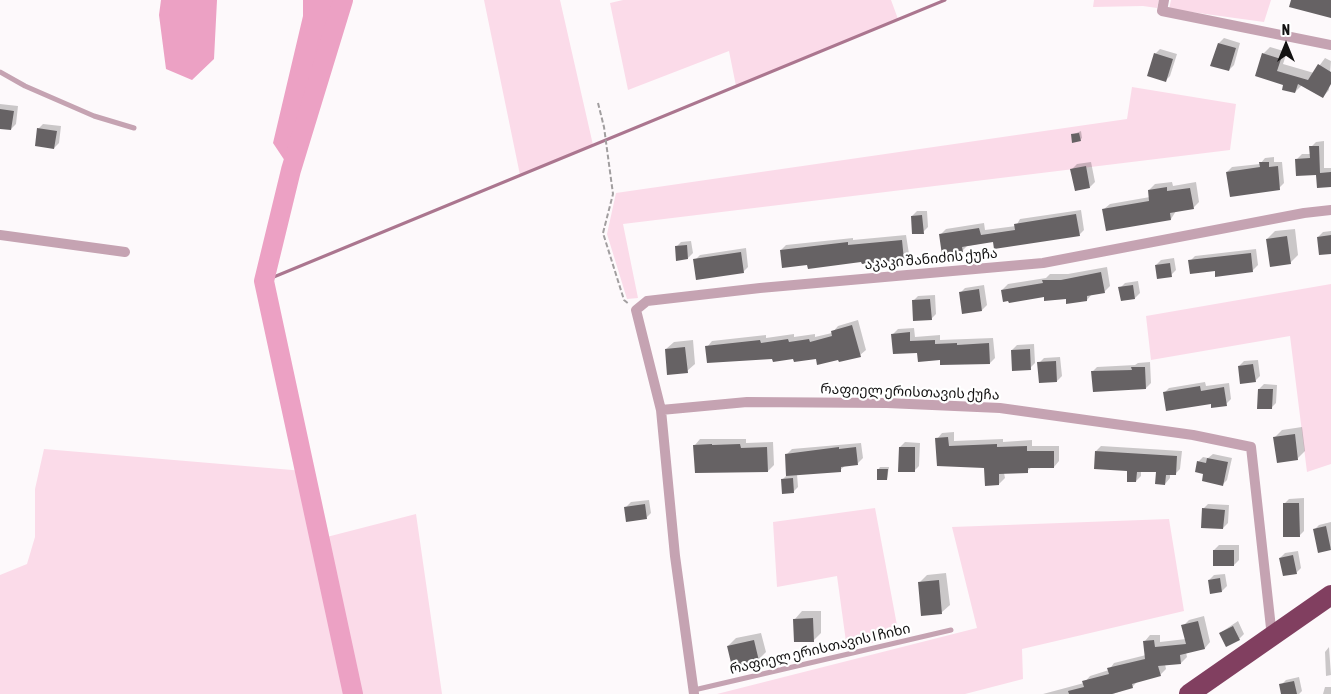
<!DOCTYPE html>
<html>
<head>
<meta charset="utf-8">
<style>
  body { margin:0 }
  #map { position:relative; width:1331px; height:694px; overflow:hidden; background:#fdf9fb; font-family:"Asap Condensed",sans-serif }
  canvas { display:block }
  .north { position:absolute; left:1261px; top:20px; width:50px; height:50px; -webkit-text-stroke:4px #fff; paint-order:stroke; rotate:0deg; font-size:14px; font-weight:700; line-height:20px; text-align:center; color:#131212 }
  .north::after { content:''; display:block; margin:auto; width:18px; height:22px; background:#131212; clip-path:polygon(50% 0,100% 100%,50% 72%,0 100%) }
</style>
</head>
<body>
<div id="map">
<canvas width="1331" height="694"></canvas>
<div class="north">N</div>
</div>
<script>
const context = document.querySelector('canvas').getContext('2d');
context.lineJoin = 'round';
function paint(path, color) {
  context.fillStyle = color;
  context.fill(path, 'evenodd');
}
function toPath(rows) {
  const path = new Path2D();
  for (const r of rows) {
    path.moveTo(r[0], r[1]);
    for (let i = 2; i < r.length; i += 2) path.lineTo(r[i], r[i + 1]);
  }
  return path;
}
function trace(path, color, width, dash) {
  context.strokeStyle = color;
  context.lineWidth = width;
  context.lineCap = dash ? 'butt' : 'round';
  context.setLineDash(dash || []);
  context.stroke(path);
}
function drawText(font, color, halo, rows, align = 'center') {
  context.font = font + ' "Asap Condensed","Noto Sans Georgian",sans-serif';
  context.lineWidth = 4.5;
  context.setLineDash([]);
  context.textBaseline = 'middle';
  context.strokeStyle = halo;
  context.fillStyle = color;
  for (const [text, x, y, turn = 0] of rows) {
    context.save();
    context.translate(x, y);
    context.rotate((+turn || 0) * Math.PI / 180);
    context.textAlign = isNaN(turn) ? turn : align;
    if (halo) context.strokeText(text, 0, 0);
    context.fillText(text, 0, 0);
    context.restore();
  }
}
const green = toPath([
  [484,0,560,0,593,145,520,175],
  [623,0,891,0,898,19,736,86,729,51,628,90,610,3],
  [1094,0,1159,0,1157,8,1143,6,1093,7],
  [1171,0,1271,0,1264,22,1169,9],
  [1132,87,1236,104,1230,150,623,224,638,298,627,299,607,234,616,193,1127,119],
  [1331,284,1331,464,1307,472,1290,336,1151,360,1146,316],
  [44,449,304,471,319,539,416,514,442,694,0,694,0,575,27,564,35,537,35,489],
  [875,508,899,636,847,649,837,576,777,587,773,522],
  [1169,519,1184,611,1022,649,1023,679,965,694,717,694,977,628,952,527]
]);
const forest = toPath([
  [161,0,217,0,214,59,192,80,166,69,159,15],
  [303,0,343,0,291,170,273,143,303,16]
]);
const shadow = toPath([
  [1224,38,1240,43,1234,65,1229,70,1219,43],
  [1270,47,1287,52,1283,64,1314,73,1325,58,1331,61,1329,90,1323,97,1302,85,1295,92,1285,84,1263,54],
  [1160,49,1177,54,1170,76,1165,81,1155,54],
  [0,104,18,106,16,124,11,129,0,127],
  [43,124,61,126,59,143,54,148,38,129],
  [1081,131,1082,138,1080,140,1072,135],
  [1324,141,1324,168,1331,168,1331,186,1297,159,1302,154,1311,154,1311,147,1316,142],
  [1274,157,1274,162,1282,162,1284,183,1279,188,1227,172,1232,167,1260,164,1265,158],
  [1091,162,1095,182,1090,187,1072,169,1077,164],
  [1172,182,1173,186,1196,182,1199,202,1193,208,1176,211,1171,219,1104,209,1110,204,1150,197,1149,190,1155,184],
  [1081,210,1084,230,1079,235,994,241,967,246,962,251,941,234,946,229,984,223,985,230,1016,226,1020,219],
  [917,211,927,211,928,227,923,232,912,216],
  [1295,229,1298,255,1290,263,1267,239,1275,231],
  [1331,231,1331,252,1318,237,1323,232],
  [906,235,909,254,904,259,808,263,781,250,786,245,853,238,853,240],
  [691,241,693,253,688,258,676,247,681,242],
  [746,248,748,267,743,272,695,260,700,255],
  [1256,249,1258,265,1253,270,1216,276,1216,269,1190,261,1195,256],
  [1174,258,1176,270,1171,275,1156,265,1161,260],
  [1107,267,1110,286,1104,292,1092,294,1087,300,1002,290,1008,284,1046,278,1050,274,1068,274],
  [1138,281,1140,293,1135,298,1120,288,1125,283],
  [984,285,987,305,982,310,960,293,965,288],
  [935,295,936,314,931,319,913,301,918,296],
  [858,320,866,350,860,355,773,357,707,347,712,341,766,335,766,338,794,334,794,337,815,334,815,337,832,333,838,326],
  [914,328,915,337,940,335,940,340,993,338,995,358,990,363,941,359,919,352,893,334,898,329],
  [693,340,695,364,687,371,666,349,674,342],
  [1034,344,1035,363,1030,368,1012,350,1017,345],
  [1060,357,1062,376,1057,381,1039,363,1044,358],
  [1258,360,1260,376,1255,381,1239,366,1244,361],
  [1150,362,1151,383,1146,388,1092,372,1097,367,1135,365,1138,363],
  [1205,382,1206,386,1229,383,1231,399,1226,404,1164,393,1169,388],
  [1264,384,1277,385,1276,403,1271,408,1259,389],
  [1302,427,1305,451,1297,459,1275,437,1282,430],
  [954,432,954,441,1003,439,1003,442,1032,440,1032,446,1059,446,1059,461,1054,467,1032,467,1027,471,1004,473,1005,478,999,484,985,467,939,465,937,439,942,433],
  [700,439,746,439,746,443,773,442,774,465,768,471,695,445],
  [905,442,920,443,919,466,914,471,900,447],
  [861,443,863,458,858,463,846,465,840,470,797,474,798,487,793,492,783,479,788,474,787,454,792,449],
  [1101,446,1182,451,1180,469,1175,474,1170,474,1170,478,1165,484,1157,470,1141,470,1141,476,1136,481,1129,470,1096,451],
  [1213,454,1232,458,1227,480,1223,484,1205,473,1198,462,1203,457,1208,458],
  [880,467,889,467,887,479,878,470],
  [1304,498,1304,531,1299,536,1284,504,1289,499],
  [649,500,651,513,646,518,626,507,631,502],
  [1208,504,1229,505,1228,523,1223,528,1203,509],
  [1331,522,1331,549,1314,530,1319,525],
  [1219,545,1239,545,1239,560,1234,565,1214,550],
  [1298,551,1301,568,1296,573,1280,558,1285,553],
  [946,573,950,605,942,612,922,614,919,583,927,575],
  [1225,574,1227,586,1222,591,1209,580,1214,575],
  [802,611,821,611,821,633,813,641,795,619],
  [1204,616,1210,642,1205,648,1186,652,1187,657,1181,663,1165,664,1166,669,1160,675,1139,680,1132,687,1113,694,1043,694,1084,683,1090,676,1109,670,1114,663,1146,655,1145,641,1150,635,1160,635,1160,642,1186,639,1183,626,1189,620],
  [1238,621,1244,634,1239,639,1220,633],
  [761,633,766,652,758,660,728,646,736,638],
  [1329,647,1331,675,1326,676,1325,652],
  [1299,677,1302,691,1299,694,1283,694,1281,685,1286,680],
  [1325,687,1331,687,1331,694,1323,694]
]);
const stream = toPath([
  [264,281,945,0]
]);
const river = toPath([
  [343,0,291,170,264,281,353,694]
]);
const building = toPath([
  [1291,0,1331,0,1331,18,1289,7],
  [1218,43,1236,48,1229,71,1210,66],
  [1154,53,1173,59,1166,82,1147,76],
  [1262,53,1281,59,1277,71,1308,80,1318,64,1331,72,1331,84,1323,98,1298,84,1295,93,1282,90,1283,85,1255,76],
  [0,109,14,111,11,130,0,129],
  [37,128,57,131,54,149,35,146],
  [1079,133,1081,141,1072,143,1071,134],
  [1309,146,1319,146,1320,173,1331,172,1331,187,1317,188,1316,175,1296,176,1295,159,1310,158],
  [1259,162,1269,162,1269,167,1278,166,1280,190,1230,197,1226,172,1260,167],
  [1086,166,1090,188,1075,191,1070,169],
  [1167,187,1167,191,1190,188,1194,209,1170,213,1171,220,1106,231,1102,209,1149,201,1148,190],
  [1076,214,1080,236,994,249,993,242,962,247,963,252,942,255,939,234,979,228,981,235,1015,230,1014,224],
  [922,215,924,234,912,234,911,216],
  [1331,235,1331,254,1319,255,1317,237],
  [1287,236,1291,264,1270,267,1266,239],
  [902,240,904,260,862,264,861,262,808,269,807,265,782,268,780,250,848,242,848,245],
  [687,245,688,259,676,261,675,246],
  [741,252,744,273,696,280,693,259],
  [1251,253,1253,272,1215,277,1215,271,1190,274,1188,260],
  [1170,263,1172,277,1157,279,1155,265],
  [1101,272,1105,293,1087,296,1087,301,1066,304,1066,299,1044,301,1044,297,1009,303,1008,301,1003,302,1001,290,1043,283,1042,280,1061,280],
  [1133,285,1135,299,1121,301,1118,287],
  [979,289,982,311,962,314,959,292],
  [930,299,932,320,913,321,912,300],
  [852,325,861,357,839,362,838,360,817,365,816,359,794,362,793,359,773,362,772,359,707,363,705,346,760,340,761,343,788,339,789,342,809,339,810,342,832,336,831,331],
  [910,332,910,341,935,340,935,344,957,343,957,345,989,343,990,364,940,365,940,360,918,362,917,353,893,354,891,334],
  [685,347,688,373,667,375,665,349],
  [1030,349,1031,370,1012,371,1011,350],
  [1056,361,1057,382,1039,383,1037,362],
  [1253,364,1256,382,1240,384,1238,366],
  [1131,367,1145,367,1146,389,1093,392,1091,371,1132,370],
  [1200,386,1201,391,1224,387,1227,406,1211,408,1211,404,1166,411,1163,392],
  [1258,389,1273,389,1272,409,1257,409],
  [1295,434,1298,460,1277,463,1273,437],
  [948,437,949,446,997,444,997,447,1027,446,1027,451,1054,451,1054,468,1028,468,1028,473,999,474,999,485,985,486,984,468,937,466,935,438],
  [712,444,712,445,740,444,741,448,767,447,768,472,695,473,693,445],
  [839,447,839,449,856,447,858,465,841,467,841,472,786,476,785,454],
  [899,447,915,447,915,472,898,472],
  [1095,451,1177,456,1176,475,1166,475,1165,485,1155,484,1156,472,1137,472,1136,482,1127,482,1127,471,1094,469],
  [1207,458,1228,462,1223,486,1202,481,1203,474,1195,472,1197,461,1206,463],
  [877,469,888,469,887,480,877,480],
  [793,478,794,493,782,494,781,479],
  [1283,503,1299,503,1300,537,1283,537],
  [645,504,647,519,626,522,624,507],
  [1202,508,1225,510,1223,529,1201,528],
  [1326,526,1331,550,1318,553,1313,529],
  [1213,550,1234,550,1234,566,1213,566],
  [1293,555,1297,574,1283,576,1279,558],
  [1220,578,1222,592,1210,594,1208,580],
  [939,580,942,614,921,616,918,582],
  [813,618,814,642,794,642,793,619],
  [1198,621,1205,649,1180,655,1181,664,1158,666,1161,676,1132,684,1133,688,1112,694,1069,694,1068,691,1084,687,1082,681,1109,674,1107,668,1145,659,1143,641,1154,640,1155,647,1186,644,1181,625],
  [1233,626,1240,640,1226,647,1219,633],
  [754,640,759,661,732,667,727,646],
  [1294,681,1297,694,1281,694,1279,684]
]);
const path = toPath([
  [598,103,604,127,613,194,603,233,624,300,629,304]
]);
const lane = toPath([
  [0,72,25,86,94,116,134,128],
  [694,690,951,630]
]);
const street = toPath([
  [1164,0,1162,11,1331,45],
  [0,235,125,252],
  [661,410,747,402,887,403,1000,408,1193,435,1251,447,1272,637],
  [694,694,675,556,661,410,636,310,647,301,760,288,1043,263,1304,213,1331,210]
]);
const highway = toPath([
  [1189,694,1331,595]
]);
const streetNames = [
  ["აკაკი შანიძის ქუჩა",931,259,-5],
  ["რაფიელ ერისთავის ქუჩა",910,392,2],
  ["რაფიელ ერისთავის I ჩიხი",820,649,-13]
];
paint(green, '#fbdbe9');
paint(forest, '#eca1c4');
paint(shadow, '#0003');
trace(stream, '#ab768f', 3);
trace(river, '#eca1c4', 20);
paint(building, '#666264');
trace(path, '#a19e9f', 2, [5, 2.5]);
trace(lane, '#c5a3b2', 5);
trace(street, '#c5a3b2', 10);
trace(highway, '#813f60', 20);
drawText('14px', '#131212', '#fff', streetNames);
</script>
</body>
</html>
